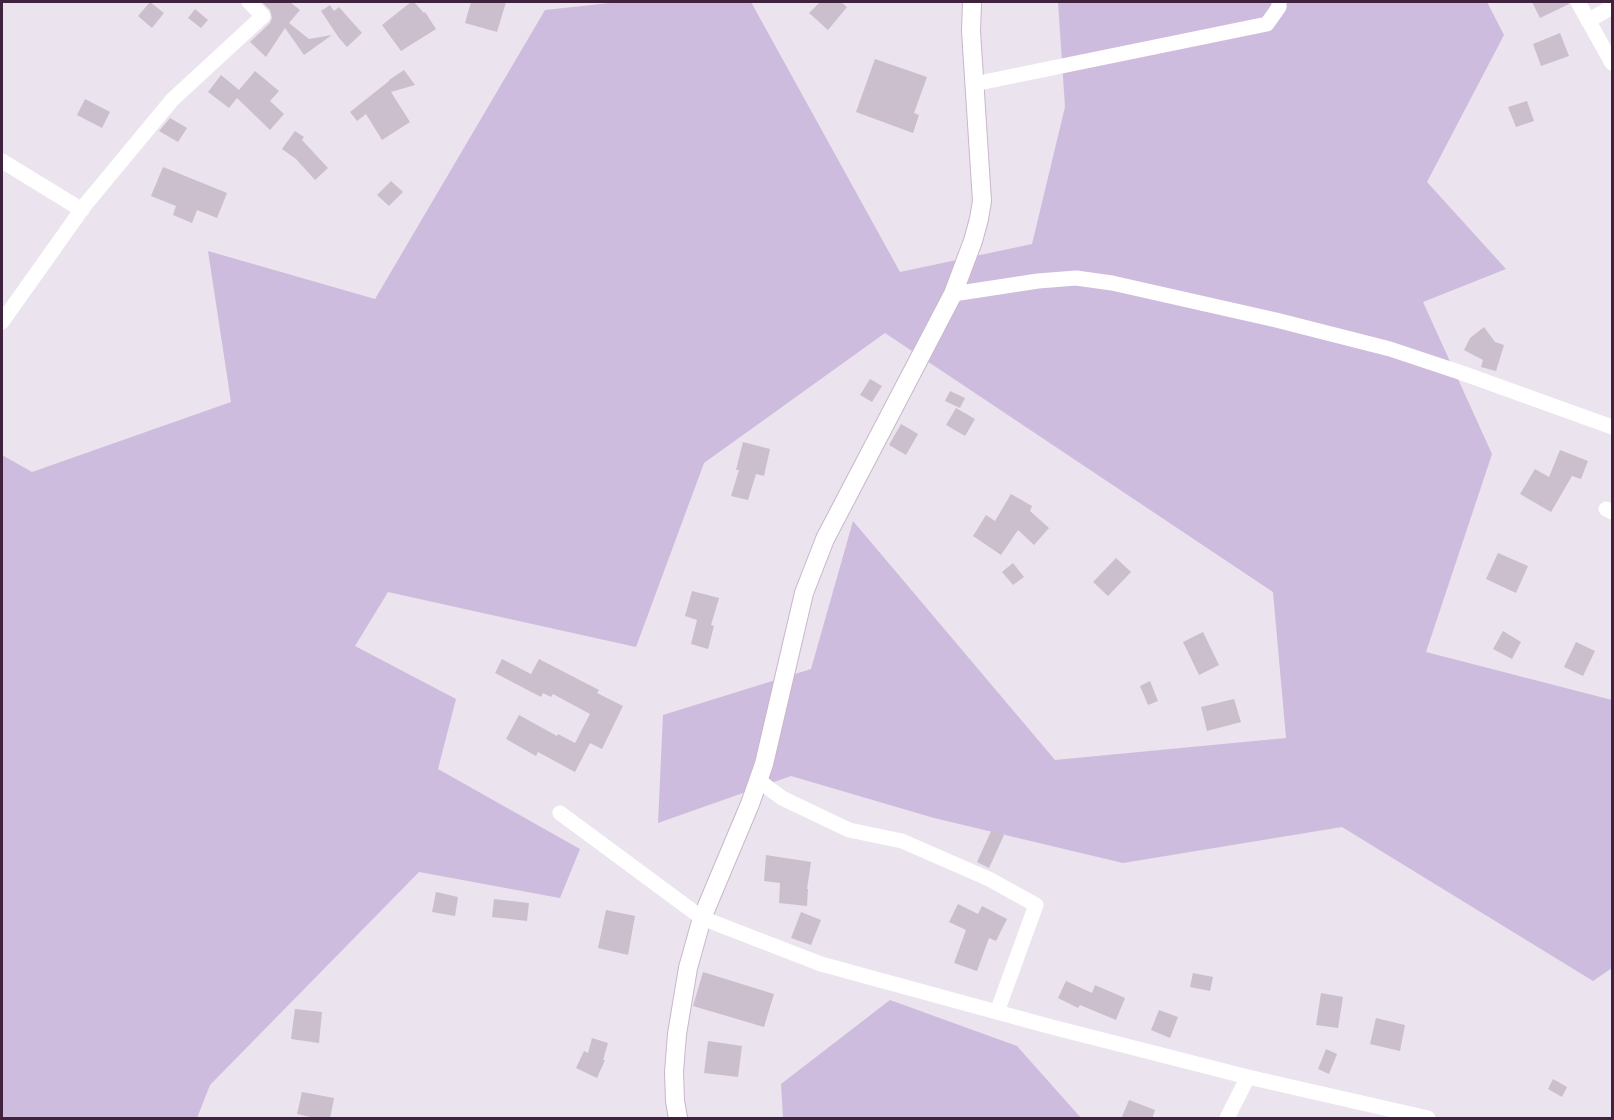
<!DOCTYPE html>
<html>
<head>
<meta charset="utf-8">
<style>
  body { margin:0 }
  #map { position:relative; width:1614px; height:1120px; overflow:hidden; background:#ebe3ed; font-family:Montserrat,sans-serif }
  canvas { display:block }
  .frame { position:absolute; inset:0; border:3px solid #3e223e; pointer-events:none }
</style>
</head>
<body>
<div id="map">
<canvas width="1614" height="1120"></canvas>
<div class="frame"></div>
</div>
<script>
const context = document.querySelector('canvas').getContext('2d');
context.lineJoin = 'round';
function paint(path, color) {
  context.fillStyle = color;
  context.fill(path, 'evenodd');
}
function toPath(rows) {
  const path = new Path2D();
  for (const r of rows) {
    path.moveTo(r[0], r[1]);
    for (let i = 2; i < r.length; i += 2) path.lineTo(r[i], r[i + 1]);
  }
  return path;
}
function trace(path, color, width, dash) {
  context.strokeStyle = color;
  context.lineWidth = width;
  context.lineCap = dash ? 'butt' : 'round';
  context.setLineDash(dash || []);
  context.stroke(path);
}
const green = toPath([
  [619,2,751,2,900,272,1032,244,1065,107,1058,2,1487,2,1504,35,1427,182,1506,269,1423,302,1492,454,1426,652,1612,700,1612,968,1593,981,1342,827,1123,863,934,818,791,776,658,823,663,715,811,669,853,521,1055,760,1286,738,1273,592,885,333,704,463,636,647,388,592,355,646,456,699,438,769,580,849,560,898,419,872,210,1085,197,1118,2,1118,2,455,32,472,231,402,208,251,375,299,545,10],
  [890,1000,1017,1046,1081,1118,783,1118,781,1084]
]);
const building = toPath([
  [150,2,164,13,152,28,138,16],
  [262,2,290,2,300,10,289,23,309,39,332,35,304,55,285,28,266,57,250,42,270,23,272,18,270,10],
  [411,2,414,2,424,13,425,12,436,29,401,51,382,25],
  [471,2,506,2,497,32,465,23],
  [820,2,841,2,847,7,828,30,809,13],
  [1532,2,1568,2,1569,4,1540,18],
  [330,5,334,11,339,7,362,33,347,47,339,38,321,11],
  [195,9,208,20,201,28,188,18],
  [1560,33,1569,56,1541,66,1533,44],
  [875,59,927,77,914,113,919,115,913,133,856,112],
  [404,70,415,85,391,92,410,122,382,140,366,114,357,121,350,112,389,81,389,80],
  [255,71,279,91,270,101,284,114,270,130,237,98,229,108,208,92,221,75,239,90],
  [85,99,110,112,102,128,77,115],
  [1527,101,1534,121,1516,127,1508,107],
  [170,118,187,128,178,142,159,131],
  [295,131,304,137,302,140,328,168,315,180,296,159,282,149],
  [163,167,227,193,217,218,197,210,192,223,173,215,176,206,151,196],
  [391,181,403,192,389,206,377,195],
  [1484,327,1495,342,1504,345,1496,371,1481,367,1483,360,1464,350,1470,338],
  [870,379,882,386,872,402,860,395],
  [950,391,965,398,960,408,945,401],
  [956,408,975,419,965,436,946,425],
  [901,424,918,434,906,455,889,445],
  [743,442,770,449,764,476,756,474,748,500,731,496,739,470,736,470],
  [1560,450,1588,461,1581,479,1572,476,1551,512,1520,494,1535,469,1549,477],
  [1011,494,1032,506,1030,511,1049,528,1034,545,1018,530,1001,555,973,536,986,515,995,521],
  [1498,553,1528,566,1516,593,1486,579],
  [1116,558,1131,572,1108,596,1093,582],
  [1013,563,1024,577,1013,585,1002,572],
  [692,591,719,598,711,625,714,626,708,649,691,644,697,620,685,616],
  [1503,631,1521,642,1512,659,1493,649],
  [1203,632,1219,665,1199,675,1183,642],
  [1576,642,1595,651,1583,676,1564,667],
  [502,659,531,674,539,659,599,690,597,693,623,706,602,749,590,743,575,772,538,752,536,756,506,739,519,715,557,736,558,734,575,743,590,714,553,694,551,697,543,693,541,697,495,673],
  [1150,681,1158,701,1148,705,1140,686],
  [1234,699,1241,722,1207,731,1201,707],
  [992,829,1004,835,989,868,977,862],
  [766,855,811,862,807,889,808,889,807,906,779,903,780,883,764,881],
  [436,892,458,897,455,916,432,912],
  [494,899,529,903,527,921,492,917],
  [958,904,978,914,982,906,1007,919,996,941,989,938,977,971,954,963,966,930,949,922],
  [606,910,635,916,628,955,598,948],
  [801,912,821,920,811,945,791,938],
  [703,972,774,994,764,1027,693,1006],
  [1193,973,1213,977,1210,991,1190,987],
  [1066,981,1092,993,1095,985,1125,998,1116,1020,1080,1005,1078,1008,1058,998],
  [1321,993,1343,997,1338,1028,1316,1025],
  [295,1009,322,1012,319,1043,291,1039],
  [1159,1010,1178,1017,1170,1038,1151,1030],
  [1376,1018,1405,1025,1400,1051,1370,1044],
  [592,1038,608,1043,603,1060,605,1060,597,1078,576,1068,584,1051,588,1053],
  [708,1041,742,1046,738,1077,704,1073],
  [1326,1049,1337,1054,1329,1074,1318,1069],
  [1553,1079,1567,1087,1562,1097,1548,1089],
  [302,1092,334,1098,330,1119,319,1119,297,1114],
  [1129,1100,1155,1110,1152,1119,1121,1119]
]);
const street = toPath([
  [1578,2,1612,63],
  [1588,21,1612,7],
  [974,84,1267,24,1279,7,1279,2],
  [2,161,82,210],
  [953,294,1038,281,1076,278,1112,283,1276,320,1390,349,1462,373,1612,427],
  [2,322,85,205,172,100,263,16,249,2],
  [1606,509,1612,512],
  [758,780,782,798,849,830,902,841,989,879,1036,905,997,1012],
  [560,813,702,918,821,964,1048,1026,1248,1077,1428,1118],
  [1227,1118,1248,1077]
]);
const secondary = toPath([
  [678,1118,675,1101,674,1072,677,1034,688,968,702,918,750,804,764,764,804,593,825,539,953,294,973,241,979,219,982,201,971,31,972,2]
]);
paint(green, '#cebcde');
paint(building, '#cbbfcd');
trace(secondary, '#cab6cc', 20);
trace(street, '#fff', 15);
trace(secondary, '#fff', 18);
</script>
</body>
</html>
